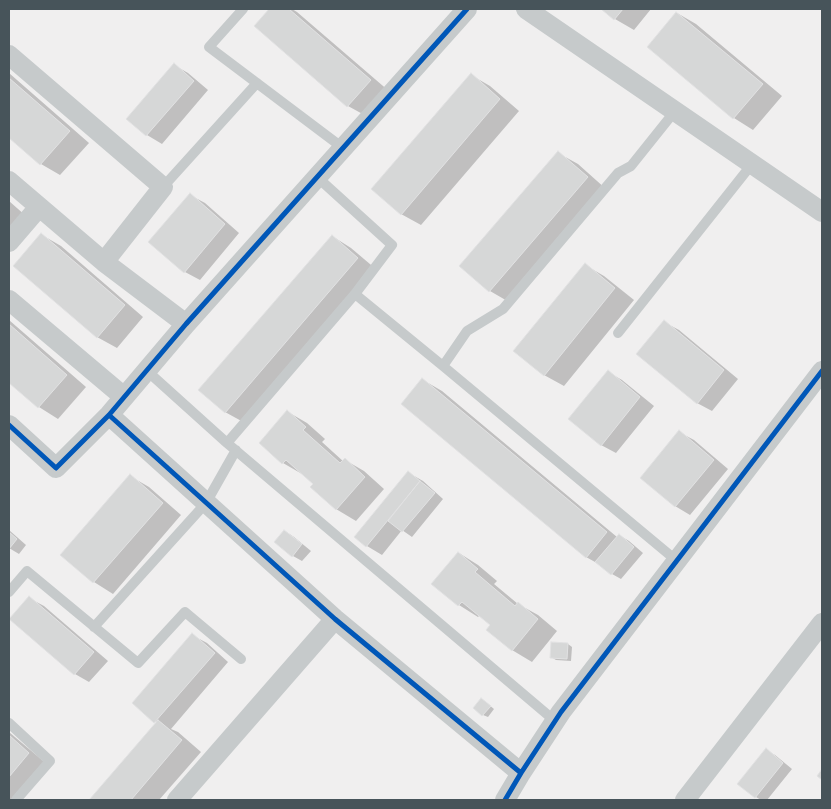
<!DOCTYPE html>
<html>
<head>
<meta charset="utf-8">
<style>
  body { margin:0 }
  #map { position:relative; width:831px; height:809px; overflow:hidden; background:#f0efef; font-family:Arial,sans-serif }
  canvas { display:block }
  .frame { position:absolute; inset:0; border:10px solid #47545a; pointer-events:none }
</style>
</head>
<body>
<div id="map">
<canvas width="831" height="809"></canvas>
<div class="frame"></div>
</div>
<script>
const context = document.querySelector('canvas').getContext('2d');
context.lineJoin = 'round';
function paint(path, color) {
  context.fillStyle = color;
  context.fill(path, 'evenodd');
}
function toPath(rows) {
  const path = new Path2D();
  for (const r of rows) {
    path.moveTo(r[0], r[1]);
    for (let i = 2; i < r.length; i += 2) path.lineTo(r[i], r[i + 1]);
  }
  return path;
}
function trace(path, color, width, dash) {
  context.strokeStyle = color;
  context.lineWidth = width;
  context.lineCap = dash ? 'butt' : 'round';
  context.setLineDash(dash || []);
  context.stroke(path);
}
const shadow = toPath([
  [270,9,292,9,297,12,390,92,368,117,348,106,256,26],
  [603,9,651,9,634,30,615,19],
  [677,13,696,24,782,96,753,130,734,118,649,47],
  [174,65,188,73,208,90,162,144,147,135,128,118],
  [9,73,89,143,60,175,41,164,9,136],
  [471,75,490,86,519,111,421,225,401,214],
  [558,153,578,164,606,189,509,302,490,291],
  [190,195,205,203,239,233,200,280,185,272],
  [9,201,26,216,9,237],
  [42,235,61,246,143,317,117,348,97,337],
  [332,236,351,248,377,270,245,423,225,412],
  [585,265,604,276,634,300,564,386,544,375],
  [9,320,86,387,58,419,39,407,9,381],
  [664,322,679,330,738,379,712,411,697,403],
  [608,372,622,380,654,406,616,453,601,445],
  [423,380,442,391,617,537,619,535,629,541,643,553,621,579,612,574,604,567,586,557],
  [288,412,307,423,325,439,322,442,344,462,345,460,364,471,384,489,356,521,336,509,314,484,302,474,283,463],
  [679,432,694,440,728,469,690,515,675,506],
  [409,473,423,481,443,499,412,537,402,530,382,555,367,546,356,537],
  [130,476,149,487,181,515,113,594,94,582,62,555],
  [9,530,26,545,19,554,9,548],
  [285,531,294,537,311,551,302,561,293,556,276,542],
  [459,553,478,565,497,581,494,584,518,604,538,615,557,631,532,662,512,650,491,625,480,615,478,617,459,605,433,584],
  [29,598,44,606,108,661,89,682,75,674],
  [192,635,207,643,228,662,171,729,178,732,201,752,159,800,91,800,157,723,134,703],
  [568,644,572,647,571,661,556,660,551,657],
  [482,699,494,709,488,717,483,715],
  [9,732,48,765,18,800,9,800],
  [766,750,775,755,792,769,767,800,761,800,756,797]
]);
const building = toPath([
  [269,9,289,9,371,80,347,107,254,26,269,9],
  [601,9,623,9,614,20,601,9],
  [676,12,763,84,733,119,647,47,676,12],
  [174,63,194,81,146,136,126,119,174,63],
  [471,73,500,99,401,215,371,189,471,73],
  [9,78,70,131,40,165,9,138,9,78],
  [558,151,588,177,489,292,459,266,558,151],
  [190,193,225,224,184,273,148,242,190,193],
  [41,233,125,305,97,338,13,266,41,233],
  [332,235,358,258,225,413,198,390,332,235],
  [585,263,615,288,544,376,513,351,585,263],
  [664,320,724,370,697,404,636,354,664,320],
  [9,324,67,375,38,408,9,383,9,324],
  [608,370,640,397,601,446,568,419,608,370],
  [422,378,607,532,586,558,401,404,422,378],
  [287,410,306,427,303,430,340,463,345,458,365,477,336,510,310,487,313,484,286,460,282,464,259,443,287,410],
  [679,430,714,460,675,507,640,478,679,430],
  [408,471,420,481,366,547,354,537,408,471],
  [130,474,163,503,93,583,60,555,130,474],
  [420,481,435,493,402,532,388,521,420,481],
  [284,530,302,544,292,557,274,542,284,530],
  [9,532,17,539,9,549,9,532],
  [619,534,634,547,611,575,595,562,619,534],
  [458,552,478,569,475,572,515,606,518,602,538,619,512,651,486,630,490,625,462,602,458,606,431,584,458,552],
  [29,596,94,652,74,675,9,619,29,596],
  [192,633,215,653,154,723,132,703,192,633],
  [551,642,568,643,567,659,550,658,551,642],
  [481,698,491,706,482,716,473,708,481,698],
  [158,720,182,740,131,800,89,800,158,720],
  [9,735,29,753,9,777,9,735],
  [766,748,783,763,755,798,737,784,766,748],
  [822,769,822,780,817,776,822,769]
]);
const service = toPath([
  [243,9,209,47,343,148],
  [163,187,257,83],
  [355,294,443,366,677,561],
  [618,333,752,164],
  [443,366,467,331,503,309,618,173,631,166,675,111],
  [146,370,227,443,555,721],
  [227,443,355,294,392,245,317,177],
  [9,592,27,571,138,663,185,612,241,659],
  [94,627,206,503,236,450],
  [9,723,50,761,16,800]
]);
const minor = toPath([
  [526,9,822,212],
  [9,55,163,187,104,262],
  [9,181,104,262,186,324],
  [9,242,39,207],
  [9,300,124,397],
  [109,415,335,619,521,773],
  [9,425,56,468,109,415,186,324,467,9],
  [177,800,335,619],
  [505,800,521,773,561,712,822,371],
  [685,800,822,623]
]);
const cycleway = toPath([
  [109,415,335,619,521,773],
  [9,425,56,468,109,415,186,324,467,9],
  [505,800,521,773,561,712,822,371]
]);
paint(shadow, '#0003');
paint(building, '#d6d7d7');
trace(building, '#e1e1e2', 1);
trace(service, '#c6cacb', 10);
trace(minor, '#c6cacb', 20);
trace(cycleway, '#0057b8', 5);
</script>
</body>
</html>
